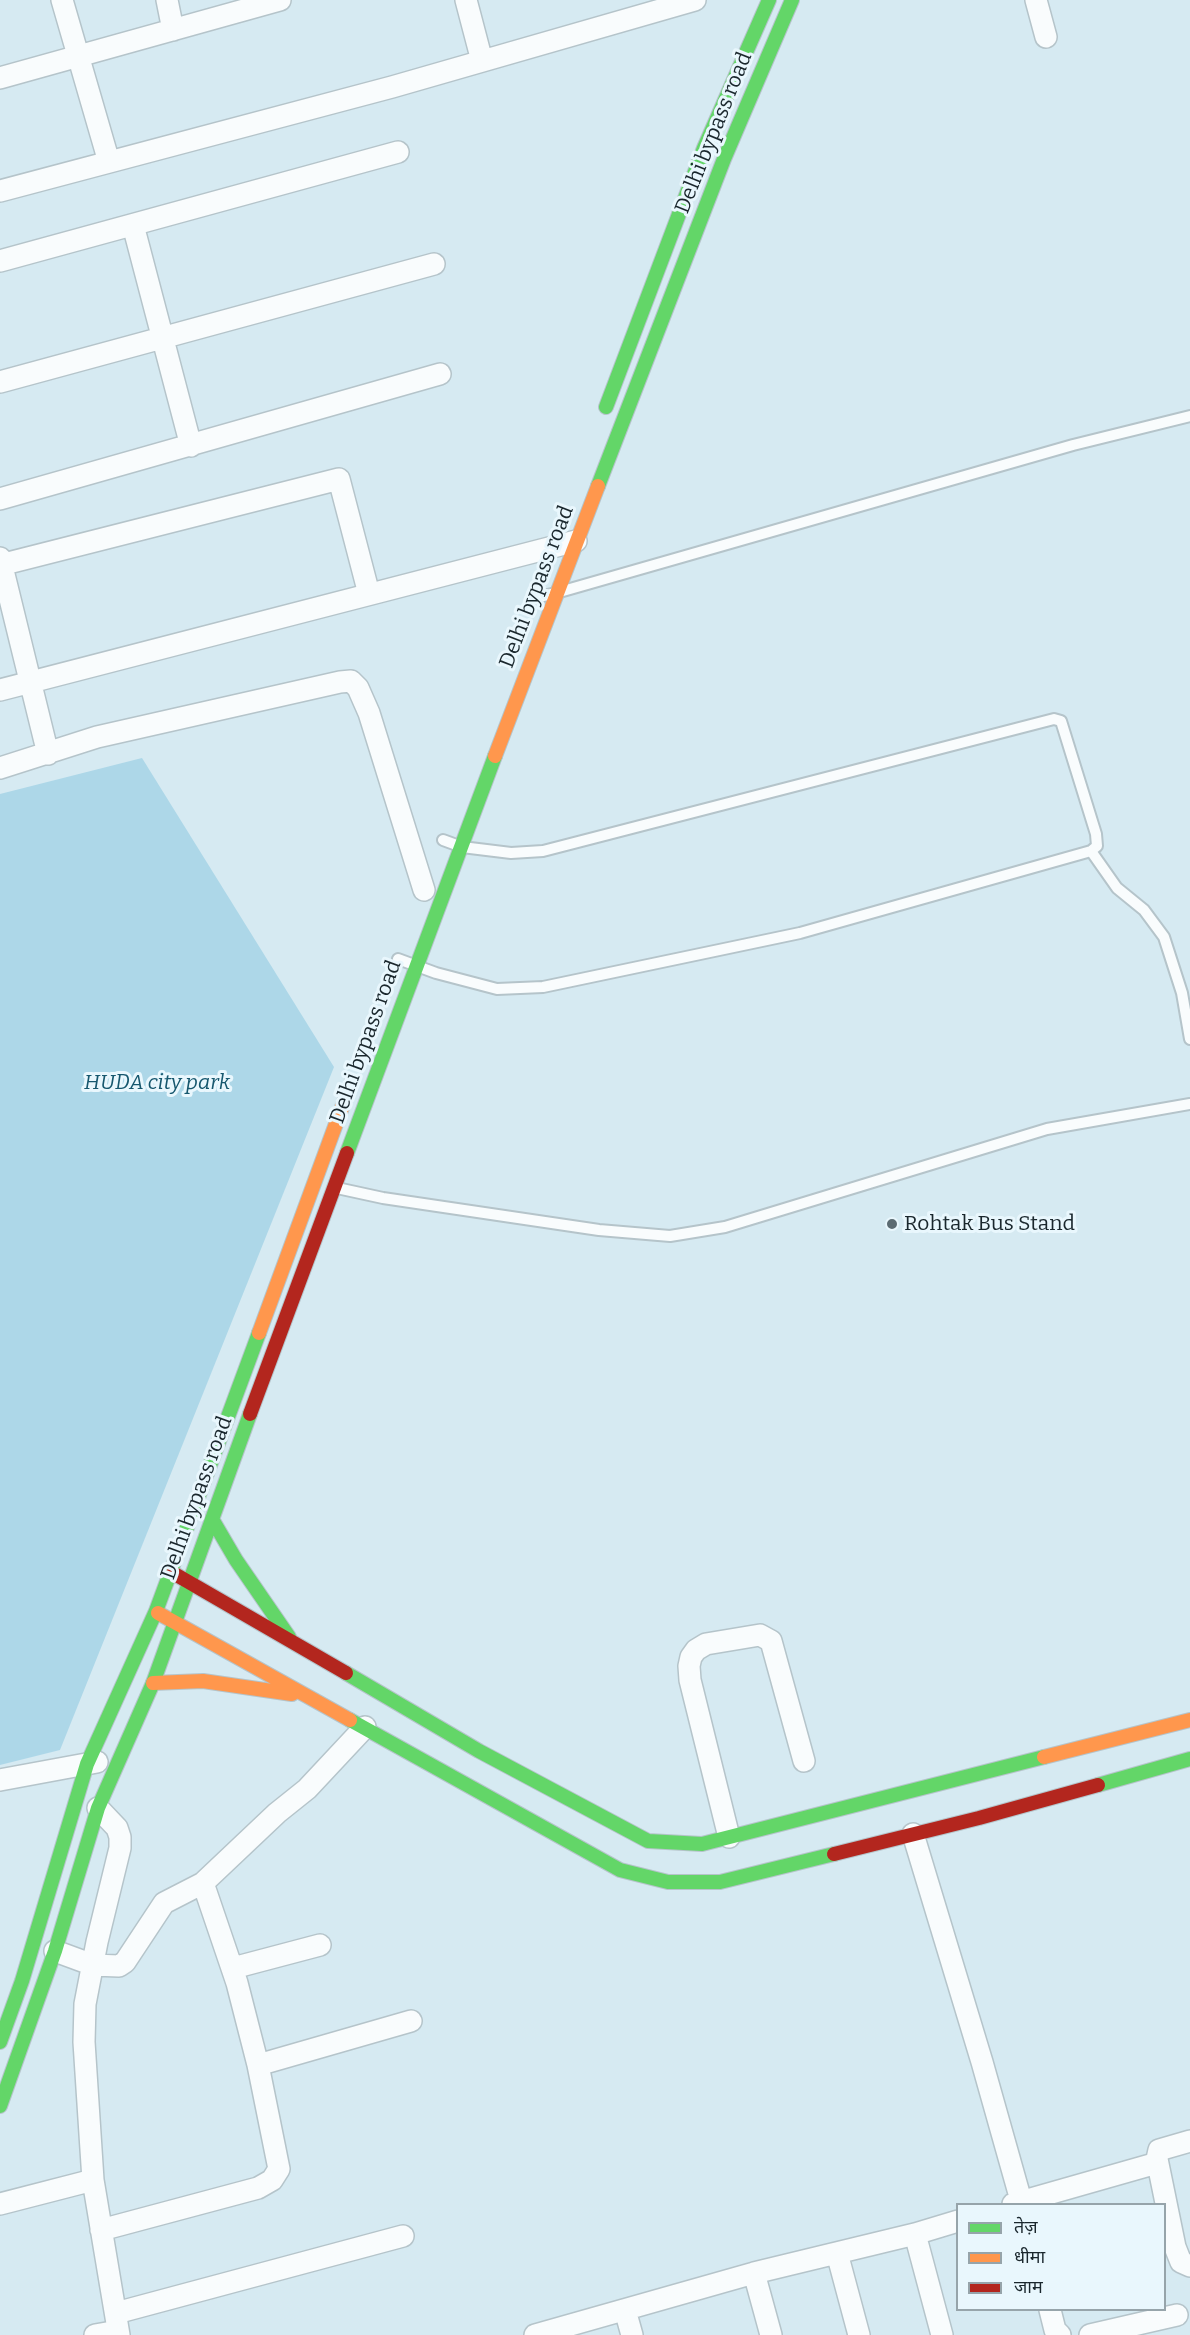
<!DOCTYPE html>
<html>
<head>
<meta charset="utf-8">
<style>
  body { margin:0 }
  #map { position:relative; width:1190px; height:2335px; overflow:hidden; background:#d6eaf2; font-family:Bitter,"Noto Sans Devanagari",serif }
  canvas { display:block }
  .legend { position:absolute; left:956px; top:2203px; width:210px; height:108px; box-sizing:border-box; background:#e9f7fd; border:2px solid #96a4aa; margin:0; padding:8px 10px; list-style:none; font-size:18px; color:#1a272d }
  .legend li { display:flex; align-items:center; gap:12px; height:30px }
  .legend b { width:30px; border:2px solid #96a4aa }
</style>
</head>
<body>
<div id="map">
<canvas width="1190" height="2335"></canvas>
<ul class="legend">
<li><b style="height:8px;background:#63d668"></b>तेज़</li>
<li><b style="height:8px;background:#ff974d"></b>धीमा</li>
<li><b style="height:8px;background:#b3261e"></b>जाम</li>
</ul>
</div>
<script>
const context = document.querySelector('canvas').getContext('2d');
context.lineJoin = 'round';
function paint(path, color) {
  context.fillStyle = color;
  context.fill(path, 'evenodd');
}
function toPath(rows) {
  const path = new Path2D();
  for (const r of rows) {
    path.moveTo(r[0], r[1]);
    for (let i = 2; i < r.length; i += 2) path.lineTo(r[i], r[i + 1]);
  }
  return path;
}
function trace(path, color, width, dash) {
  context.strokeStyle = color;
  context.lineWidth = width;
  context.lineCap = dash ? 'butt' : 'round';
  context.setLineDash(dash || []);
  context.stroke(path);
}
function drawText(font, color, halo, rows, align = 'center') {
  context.font = font + ' Bitter,serif';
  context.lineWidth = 6;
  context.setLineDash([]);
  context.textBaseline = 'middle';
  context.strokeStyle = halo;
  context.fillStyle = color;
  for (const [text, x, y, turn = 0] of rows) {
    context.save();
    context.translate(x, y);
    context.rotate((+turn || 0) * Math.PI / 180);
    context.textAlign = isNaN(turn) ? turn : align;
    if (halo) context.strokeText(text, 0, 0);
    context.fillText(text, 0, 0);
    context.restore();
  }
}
const green = toPath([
  [142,758,334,1067,60,1750,0,1765,0,794]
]);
const lane = toPath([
  [534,598,556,593,1073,445,1190,416],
  [1091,851,1117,888,1144,910,1164,937,1182,993,1190,1039],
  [398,959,436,973,497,989,543,987,800,933,1091,851,1097,846,1096,834,1061,721,1054,719,543,851,511,853,462,847,443,840],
  [337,1188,383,1198,599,1230,670,1236,725,1227,1047,1129,1190,1104]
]);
const street = toPath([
  [62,0,109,162],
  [167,0,173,30],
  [466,0,482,61],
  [1036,0,1046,37],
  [0,78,280,0],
  [0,191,392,87,695,0],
  [133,225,191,446],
  [0,261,398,152],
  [0,382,434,264],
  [0,499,440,374],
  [0,558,48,754],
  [0,565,339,479,369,594],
  [0,690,576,541],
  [0,768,97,737,340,682,351,681,358,688,369,713,424,890],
  [0,1780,97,1762],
  [98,1808,117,1828,120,1837,120,1848,97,1942,85,2004,84,2042,93,2180,119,2335],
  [913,1834,982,2062,1022,2204],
  [729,1837,690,1680,689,1666,691,1657,696,1650,706,1644,760,1635,771,1641,804,1761],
  [55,1951,93,1965,119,1966,125,1962,164,1903,203,1883],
  [233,1968,320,1945],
  [258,2065,411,2021],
  [1190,2141,1159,2150,1157,2159,1175,2247,1181,2262,1190,2266],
  [0,2204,93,2180],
  [1013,2204,1157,2163],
  [101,2230,258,2188,272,2180,279,2169,258,2065,237,1983,203,1883,277,1813,307,1789,365,1727],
  [915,2234,942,2335],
  [837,2253,859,2335],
  [754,2273,771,2335],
  [625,2310,632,2335],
  [1050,2310,1055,2330,1060,2335],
  [116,2313,403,2236],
  [95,2335,118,2331],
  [535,2335,754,2273,915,2234,958,2221],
  [1090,2335,1177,2315]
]);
const fast = toPath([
  [606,407,704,148,769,0],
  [598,486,724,159,792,0],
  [347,1153,495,756],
  [212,1519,236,1560,289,1637],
  [346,1673,479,1751,648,1841,702,1844,1044,1757],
  [350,1720,620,1870,668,1882,720,1882,834,1854],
  [1098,1785,1190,1759],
  [0,2042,22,1981,87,1764,156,1611,259,1333],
  [0,2106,55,1951,98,1808,153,1683,250,1414]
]);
const slow = toPath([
  [495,756,598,486],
  [259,1333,351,1083],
  [158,1613,350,1720],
  [153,1683,203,1681,292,1694],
  [1044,1757,1190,1720]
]);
const jam = toPath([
  [250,1414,347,1153],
  [173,1573,346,1673],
  [834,1854,979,1818,1098,1785]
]);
const markers = [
  [892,1224,6,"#5c6b72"]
];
const streetNames = [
  ["Delhi bypass road",714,133,-68],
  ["Delhi bypass road",537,587,-69],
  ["Delhi bypass road",366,1042,-70],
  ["Delhi bypass road",197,1498,-70]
];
const parkNames = [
  ["HUDA city park",157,1083]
];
const poiNames = [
  ["Rohtak Bus Stand",904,1224]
];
paint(green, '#add7e8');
trace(lane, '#b5c4ca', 14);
trace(street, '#b5c4ca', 24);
trace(fast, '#b5c4ca', 16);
trace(slow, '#b5c4ca', 16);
trace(jam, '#b5c4ca', 16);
trace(lane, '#f9fcfd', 10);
trace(street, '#f9fcfd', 21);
trace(fast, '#63d668', 14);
trace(slow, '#ff974d', 14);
trace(jam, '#b3261e', 14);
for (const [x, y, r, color] of markers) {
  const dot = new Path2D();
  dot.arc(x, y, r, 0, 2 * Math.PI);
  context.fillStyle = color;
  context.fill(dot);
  trace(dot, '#e9f7fd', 2);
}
drawText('21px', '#1a272d', '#e9f7fd', streetNames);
drawText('italic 21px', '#16576e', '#e9f7fd', parkNames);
drawText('21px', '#1a272d', '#e9f7fd', poiNames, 'left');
</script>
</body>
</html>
